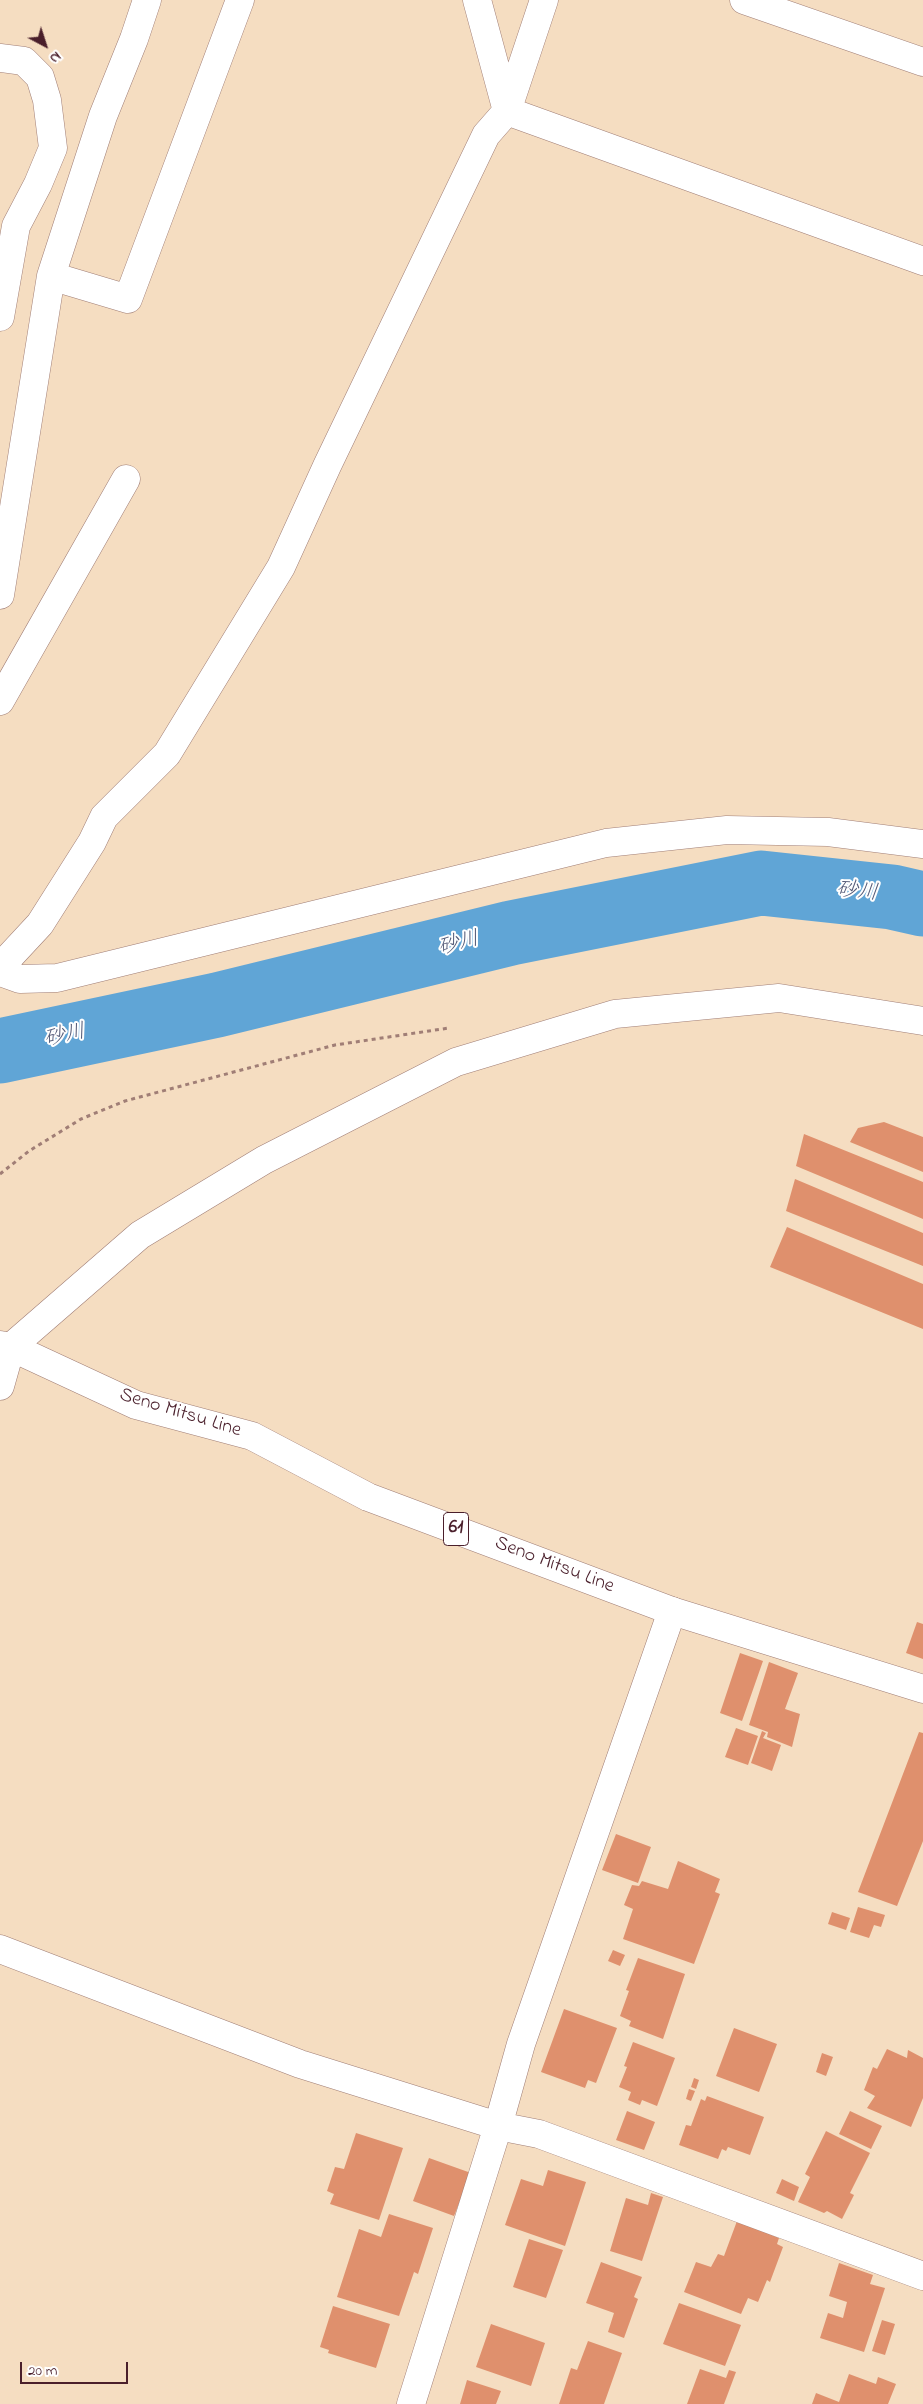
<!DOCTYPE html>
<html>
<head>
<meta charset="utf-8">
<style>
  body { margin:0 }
  #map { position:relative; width:923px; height:2404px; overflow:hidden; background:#f5ddc1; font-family:"Indie Flower",sans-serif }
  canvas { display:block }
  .north { position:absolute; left:20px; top:20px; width:50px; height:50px; -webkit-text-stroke:4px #fff; paint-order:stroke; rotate:140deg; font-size:14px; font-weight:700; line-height:20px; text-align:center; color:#4a1f2b }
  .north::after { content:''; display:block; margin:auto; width:18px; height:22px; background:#4a1f2b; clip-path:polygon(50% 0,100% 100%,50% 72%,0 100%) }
  .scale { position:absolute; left:20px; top:2362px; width:108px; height:22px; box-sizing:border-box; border:2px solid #4a1f2b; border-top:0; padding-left:6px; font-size:15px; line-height:18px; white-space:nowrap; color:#4a1f2b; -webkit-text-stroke:4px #fff; paint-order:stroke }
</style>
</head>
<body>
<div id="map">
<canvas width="923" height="2404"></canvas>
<div class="north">N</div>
<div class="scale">20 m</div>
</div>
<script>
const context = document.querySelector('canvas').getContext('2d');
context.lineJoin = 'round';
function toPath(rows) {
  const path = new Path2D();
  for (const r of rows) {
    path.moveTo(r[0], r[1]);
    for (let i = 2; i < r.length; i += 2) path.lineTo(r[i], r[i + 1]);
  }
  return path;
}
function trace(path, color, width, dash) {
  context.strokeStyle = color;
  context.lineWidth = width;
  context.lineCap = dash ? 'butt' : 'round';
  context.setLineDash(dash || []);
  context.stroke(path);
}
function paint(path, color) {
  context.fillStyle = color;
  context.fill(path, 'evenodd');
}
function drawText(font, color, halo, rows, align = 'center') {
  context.font = font + ' "Indie Flower","Klee One",sans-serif';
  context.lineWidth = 4;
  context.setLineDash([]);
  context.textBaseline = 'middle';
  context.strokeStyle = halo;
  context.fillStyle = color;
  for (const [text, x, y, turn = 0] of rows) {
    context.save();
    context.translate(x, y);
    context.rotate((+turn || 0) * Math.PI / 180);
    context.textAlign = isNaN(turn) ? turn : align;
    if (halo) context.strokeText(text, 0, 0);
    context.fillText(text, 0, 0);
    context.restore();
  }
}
const river = toPath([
  [0,1051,217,1005,511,933,761,883,892,897,923,904]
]);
const building = toPath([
  [884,1122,923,1137,923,1172,850,1142,858,1128],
  [804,1134,923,1182,923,1219,796,1166],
  [795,1179,923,1233,923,1266,786,1211],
  [787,1227,923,1284,923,1329,770,1267],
  [917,1622,923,1624,923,1659,906,1653],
  [740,1653,763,1661,742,1721,720,1713],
  [769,1662,798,1673,785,1709,800,1714,792,1747,767,1737,768,1732,749,1725],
  [736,1728,758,1736,748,1765,725,1757],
  [762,1731,766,1733,763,1738,781,1745,772,1771,751,1763],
  [919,1732,923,1733,923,1841,897,1906,858,1892],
  [616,1834,651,1847,638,1883,602,1870],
  [678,1861,720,1879,715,1892,720,1894,694,1964,623,1939,633,1909,624,1905,632,1885,639,1886,642,1881,668,1889],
  [858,1907,885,1915,881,1927,874,1925,869,1938,850,1932],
  [832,1912,850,1918,846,1930,828,1924],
  [613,1950,625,1955,620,1966,608,1961],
  [638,1958,685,1974,663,2039,629,2026,631,2021,620,2016,629,1991,626,1990],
  [564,2009,617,2028,596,2083,588,2080,585,2088,541,2072],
  [734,2028,777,2044,759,2092,716,2076],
  [633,2042,675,2058,657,2106,642,2100,640,2105,628,2100,631,2092,619,2087,627,2067,624,2066],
  [887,2049,907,2058,908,2050,923,2058,923,2098,911,2127,867,2108,875,2096,864,2090,873,2067,877,2069],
  [822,2053,833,2057,826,2076,816,2072],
  [694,2078,699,2080,696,2089,691,2087],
  [689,2089,695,2091,691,2101,686,2099],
  [707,2096,764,2117,750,2155,728,2147,726,2151,722,2149,718,2159,679,2145,686,2125,691,2126,701,2099,705,2101],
  [627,2111,655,2122,644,2150,616,2140],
  [850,2111,882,2126,871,2149,839,2134],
  [826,2131,870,2153,850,2193,854,2195,842,2219,827,2211,824,2213,798,2202,810,2177,805,2174],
  [356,2133,403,2148,379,2220,330,2204,334,2194,327,2191,335,2167,344,2169],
  [429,2158,471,2173,454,2216,413,2201],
  [548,2170,586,2182,565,2246,505,2225,521,2179,543,2186],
  [782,2179,799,2187,794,2201,776,2193],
  [651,2193,663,2197,642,2261,610,2251,626,2198,648,2205],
  [389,2214,433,2228,418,2274,414,2272,399,2316,337,2297,359,2229,381,2237],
  [737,2221,779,2238,777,2244,783,2247,770,2282,767,2280,758,2302,748,2298,741,2314,684,2292,696,2262,711,2267,718,2254,724,2256],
  [529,2239,563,2250,546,2298,513,2287],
  [601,2262,642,2277,634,2297,638,2299,624,2338,608,2332,614,2313,586,2303],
  [839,2263,873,2275,870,2284,885,2288,864,2352,820,2338,828,2313,843,2318,847,2302,829,2296],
  [679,2303,741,2325,725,2366,663,2344],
  [333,2306,390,2324,376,2368,328,2353,329,2350,320,2347],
  [882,2320,895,2324,885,2355,872,2351],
  [491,2324,545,2343,531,2386,476,2367],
  [588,2341,622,2353,604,2404,559,2404,571,2368,577,2370],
  [700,2369,726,2378,729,2370,736,2372,724,2404,687,2404],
  [849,2374,876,2384,878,2377,896,2384,888,2404,812,2404,816,2393,839,2402],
  [467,2380,501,2391,496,2404,460,2404]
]);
const path = toPath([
  [0,1174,29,1151,81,1119,125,1101,335,1045,449,1028]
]);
const street = toPath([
  [477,0,507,111,923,261],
  [744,0,923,62],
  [0,58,24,61,40,77,47,100,53,148,38,184,16,226,0,317],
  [51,276,128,299,240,0],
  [0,595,51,276,103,116,134,39,147,0],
  [0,701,126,479],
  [0,967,40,924,92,842,104,817,167,754,281,567,327,466,486,135,507,111,544,0],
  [0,972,20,979,57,978,606,843,727,830,828,832,923,844],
  [0,1386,11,1347],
  [0,1949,300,2064,498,2126,539,2134,923,2276],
  [411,2404,498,2126,521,2044,672,1611]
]);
const secondary = toPath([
  [11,1347,140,1235,264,1160,456,1062,615,1014,779,998,923,1021]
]);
const primary = toPath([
  [0,1345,11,1347,136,1405,252,1436,368,1497,672,1611,923,1689]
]);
const shields = [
  [456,1529,25]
];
const shieldNames = [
  ["61",456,1529]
];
const streetNames = [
  ["Seno Mitsu Line",180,1414,17],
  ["Seno Mitsu Line",554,1566,21]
];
const waterNames = [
  ["砂川",857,893,6],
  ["砂川",459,945,-14],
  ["砂川",65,1037,-12]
];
trace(river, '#60a5d6', 65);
paint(building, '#df906d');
trace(street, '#a07e76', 29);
trace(secondary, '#a07e76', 29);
trace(primary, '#a07e76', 29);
trace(path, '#a07e76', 3, [4, 4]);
trace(street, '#fff', 28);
trace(secondary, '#fff', 28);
trace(primary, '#fff', 28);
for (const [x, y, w] of shields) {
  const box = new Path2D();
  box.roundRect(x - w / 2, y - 16.5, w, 33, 4);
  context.fillStyle = '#fff';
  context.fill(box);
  trace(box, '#4a1f2b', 1);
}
drawText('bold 19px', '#4a1f2b', null, shieldNames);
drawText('20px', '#4a1f2b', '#fff', streetNames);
drawText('italic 21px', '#545b78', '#fff', waterNames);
</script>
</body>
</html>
